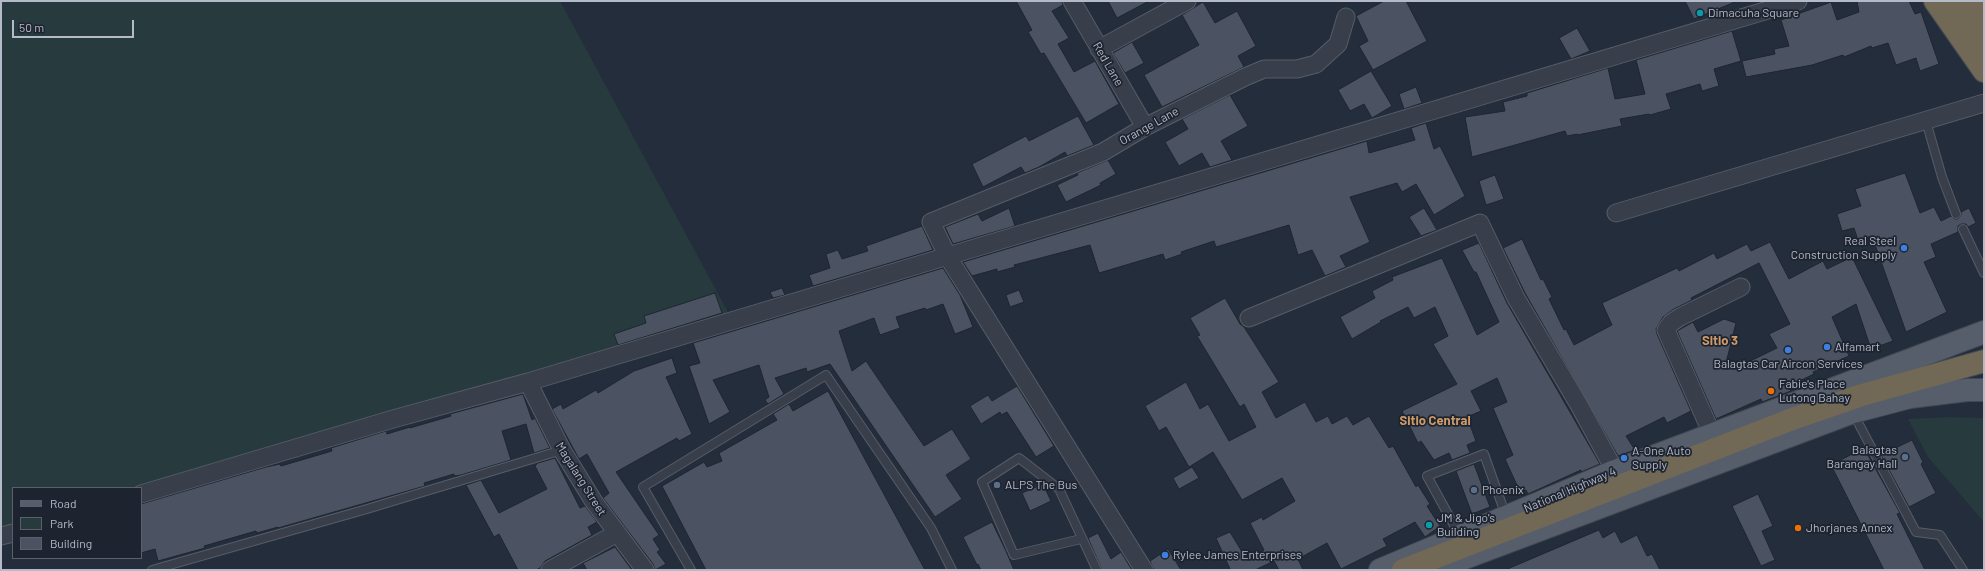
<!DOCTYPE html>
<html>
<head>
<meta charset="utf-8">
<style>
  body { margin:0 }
  #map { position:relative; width:1985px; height:571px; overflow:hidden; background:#242d3b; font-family:Barlow,sans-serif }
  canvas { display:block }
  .frame { position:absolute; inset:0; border:2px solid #b4bac7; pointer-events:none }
  .legend { position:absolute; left:12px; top:487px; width:130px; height:72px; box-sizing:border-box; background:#1d2430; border:1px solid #59606c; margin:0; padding:5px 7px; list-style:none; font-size:12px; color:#b4bac7 }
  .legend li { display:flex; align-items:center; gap:8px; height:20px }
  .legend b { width:20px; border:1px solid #59606c }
  .scale { position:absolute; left:12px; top:20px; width:122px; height:18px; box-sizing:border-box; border:2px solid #b4bac7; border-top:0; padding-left:5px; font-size:12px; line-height:14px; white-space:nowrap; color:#b4bac7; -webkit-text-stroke:3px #1d2430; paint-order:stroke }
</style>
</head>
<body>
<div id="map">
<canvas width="1985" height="571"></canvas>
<div class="frame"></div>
<ul class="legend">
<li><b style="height:5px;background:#565e6b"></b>Road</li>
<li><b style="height:11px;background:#273a3d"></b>Park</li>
<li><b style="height:11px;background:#4b5363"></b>Building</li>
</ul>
<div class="scale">50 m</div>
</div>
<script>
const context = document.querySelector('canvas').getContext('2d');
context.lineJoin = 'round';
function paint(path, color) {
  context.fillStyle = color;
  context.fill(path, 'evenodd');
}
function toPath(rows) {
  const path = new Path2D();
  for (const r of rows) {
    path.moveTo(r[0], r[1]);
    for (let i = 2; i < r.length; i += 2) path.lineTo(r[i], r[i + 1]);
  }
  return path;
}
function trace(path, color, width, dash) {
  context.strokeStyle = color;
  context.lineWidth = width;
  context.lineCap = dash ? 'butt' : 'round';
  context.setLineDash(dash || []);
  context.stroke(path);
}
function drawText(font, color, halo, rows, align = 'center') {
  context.font = font + ' Barlow,sans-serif';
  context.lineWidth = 3.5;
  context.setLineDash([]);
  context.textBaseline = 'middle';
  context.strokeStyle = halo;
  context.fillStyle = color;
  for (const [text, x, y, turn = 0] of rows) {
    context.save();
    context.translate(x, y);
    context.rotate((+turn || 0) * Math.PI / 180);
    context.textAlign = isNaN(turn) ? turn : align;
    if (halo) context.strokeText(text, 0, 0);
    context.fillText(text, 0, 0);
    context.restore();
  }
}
const green = toPath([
  [1,1,560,1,729,314,138,488,13,488,13,525,1,528],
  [1950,417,1984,418,1984,522,1928,457,1908,419]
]);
const building = toPath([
  [1016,1,1062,1,1063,5,1052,11,1069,38,1058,44,1074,72,1095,61,1119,104,1086,123,1044,53,1041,54,1028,32,1032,30,1016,1],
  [1108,1,1149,1,1117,18,1108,1],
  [1384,1,1406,1,1427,41,1373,70,1359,46,1368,41,1356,16,1384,1],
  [1685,1,1737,1,1694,19,1685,1],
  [1857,1,1909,1,1915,14,1921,12,1939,64,1920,71,1916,58,1896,65,1888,43,1872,48,1871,46,1844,57,1843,55,1812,65,1746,77,1742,61,1775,54,1774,49,1789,46,1781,20,1831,2,1837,20,1859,12,1857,1],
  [1203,2,1215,23,1237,11,1256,46,1238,56,1244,67,1162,107,1144,75,1199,45,1182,15,1203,2],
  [1577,28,1590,51,1571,59,1559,38,1577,28],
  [1732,31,1741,61,1714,69,1719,86,1702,91,1700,84,1666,94,1671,109,1650,115,1649,114,1620,119,1622,126,1577,135,1577,134,1567,136,1565,131,1472,157,1465,117,1505,111,1503,102,1527,96,1527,93,1608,68,1615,99,1645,94,1636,60,1732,31],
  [1132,42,1144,63,1125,73,1113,53,1132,42],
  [1371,71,1392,106,1372,118,1364,104,1350,111,1338,90,1371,71],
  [1416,87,1422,103,1404,109,1399,94,1416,87],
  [1230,95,1248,126,1221,141,1232,160,1210,167,1202,153,1179,166,1165,142,1188,129,1182,119,1230,95],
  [1078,116,1094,145,1067,156,1065,152,1039,167,1025,173,1021,167,983,187,972,164,1026,136,1029,141,1078,116],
  [1426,123,1434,149,1440,146,1465,196,1434,215,1416,184,1402,192,1397,183,1350,197,1370,242,1340,256,1346,267,1325,276,1312,250,1298,255,1289,225,1216,247,1214,241,1181,252,1182,254,1165,260,1163,254,1099,273,1090,245,1014,265,1015,267,997,272,997,269,972,276,963,262,1367,141,1369,153,1415,140,1411,128,1426,123],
  [1108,160,1116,174,1100,183,1101,185,1066,202,1057,185,1078,175,1077,173,1108,160],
  [1905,173,1920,213,1934,207,1941,221,1951,216,1955,219,1958,219,1961,215,1961,212,1969,208,1976,223,1968,227,1966,224,1961,224,1958,226,1958,232,1931,244,1936,257,1924,262,1947,312,1906,332,1872,236,1858,240,1854,228,1842,231,1837,214,1861,206,1855,189,1905,173],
  [1495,175,1504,199,1486,205,1479,181,1495,175],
  [1009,208,1015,226,953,244,945,227,978,214,982,221,1009,208],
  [1424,208,1437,230,1421,236,1409,217,1424,208],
  [922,226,933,250,813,286,809,275,830,268,826,254,838,250,842,259,868,251,866,246,922,226],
  [1522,239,1541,280,1543,279,1552,297,1549,299,1564,330,1566,329,1574,345,1612,325,1602,303,1677,268,1679,271,1714,253,1717,259,1747,244,1751,251,1770,242,1789,279,1823,261,1827,269,1852,257,1893,341,1871,349,1856,304,1832,317,1849,356,1813,372,1814,374,1789,386,1791,391,1762,402,1761,399,1716,419,1677,331,1693,322,1698,332,1724,319,1736,323,1725,367,1741,359,1744,364,1777,348,1769,334,1790,324,1759,263,1691,298,1692,300,1674,309,1663,317,1656,329,1657,334,1691,411,1667,423,1664,417,1626,436,1635,450,1618,456,1525,293,1503,248,1522,239],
  [1479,243,1507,303,1600,464,1581,472,1581,470,1528,494,1526,490,1520,492,1505,459,1513,455,1493,408,1507,402,1497,378,1471,391,1481,411,1467,417,1476,441,1467,445,1470,453,1452,460,1449,453,1434,460,1421,441,1418,443,1402,411,1457,384,1433,344,1448,336,1435,307,1414,318,1408,307,1380,321,1381,322,1352,339,1340,317,1375,298,1372,291,1393,280,1392,277,1442,258,1477,335,1499,322,1476,272,1474,272,1462,250,1479,243],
  [943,268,960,295,973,327,955,334,943,304,926,310,925,308,896,317,900,328,880,335,874,318,839,331,852,371,866,361,924,446,952,429,971,459,946,475,962,499,935,517,830,364,807,372,806,368,775,378,784,394,768,404,765,400,769,397,759,365,713,380,730,412,709,424,689,366,700,363,693,343,943,268],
  [782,288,785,295,773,298,770,292,782,288],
  [1019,290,1024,302,1010,307,1006,295,1019,290],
  [715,293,722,313,618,345,614,334,646,323,644,316,715,293],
  [1225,298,1240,324,1244,327,1279,382,1262,392,1276,418,1305,402,1316,422,1328,416,1332,424,1347,416,1353,425,1369,416,1389,448,1393,446,1416,487,1418,485,1430,504,1427,506,1440,526,1425,537,1415,522,1383,539,1387,546,1341,569,1327,543,1298,559,1303,570,1279,570,1274,561,1255,570,1228,570,1230,569,1216,538,1230,532,1247,560,1264,550,1250,523,1262,517,1263,520,1295,501,1282,478,1242,500,1213,452,1189,467,1166,427,1159,431,1145,406,1186,382,1200,409,1208,404,1229,441,1256,427,1244,404,1240,407,1197,336,1200,335,1190,318,1225,298],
  [672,358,677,373,666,377,692,434,679,441,677,438,616,472,659,535,653,539,660,550,657,552,666,564,655,570,653,564,603,498,609,493,587,454,579,459,552,409,561,404,563,409,596,390,598,393,634,371,672,358],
  [1017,386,1054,446,1036,457,1007,412,1001,415,1000,412,981,424,970,406,988,395,992,401,1017,386],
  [828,391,925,570,706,570,662,486,704,462,707,467,722,461,719,453,777,420,773,414,789,404,793,411,828,391],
  [523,394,532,420,535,418,550,448,534,453,526,424,502,431,511,460,461,475,454,476,454,474,424,483,425,486,278,528,278,527,257,533,256,531,204,546,205,548,158,561,155,549,141,553,141,504,266,467,280,464,281,466,332,451,331,448,386,431,387,434,410,427,410,428,451,416,450,414,523,394],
  [1912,440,1923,462,1921,464,1936,493,1909,507,1881,455,1912,440],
  [1864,448,1900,513,1897,514,1925,570,1884,570,1831,465,1864,448],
  [555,458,580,508,585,506,597,522,588,527,592,535,545,561,540,568,536,570,518,570,499,534,494,537,466,485,481,480,499,513,547,489,535,466,538,463,555,458],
  [1474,464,1490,507,1472,514,1456,471,1474,464],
  [1192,467,1199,478,1179,489,1173,478,1192,467],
  [1043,484,1051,501,1030,511,1022,493,1043,484],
  [1758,494,1773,526,1762,531,1775,560,1761,566,1732,506,1758,494],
  [992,522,1006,551,1014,570,981,570,978,564,977,565,963,537,992,522],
  [1599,530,1603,538,1615,531,1621,543,1637,535,1647,556,1652,554,1660,570,1505,570,1599,530],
  [1098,533,1111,559,1121,552,1132,570,1102,570,1088,538,1098,533],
  [615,547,632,570,587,570,583,563,615,547],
  [1168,549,1181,570,1154,570,1150,561,1168,549]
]);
const lane = toPath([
  [1926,121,1942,177,1956,214],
  [1963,229,1984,273],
  [1853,413,1916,532,1940,535,1963,570],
  [1460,536,1427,476,1484,454,1506,516],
  [1081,539,1014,555,982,482,1019,458,1059,489,1097,570],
  [152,570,367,509,562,450],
  [691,570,643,487,826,375,931,528,952,570]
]);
const street = toPath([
  [1072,1,1145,127],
  [1099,49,1187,1],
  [1616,213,1984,103],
  [1249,318,1480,223,1516,298,1579,405,1615,471],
  [528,382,562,450,594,502,645,570],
  [1712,434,1666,330,1671,323,1680,317,1741,287],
  [141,494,393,419,528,382,1798,1],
  [1,536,13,533],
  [550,570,617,533],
  [1144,570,948,257,931,222,1103,152,1145,127,1245,77,1264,69,1297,69,1316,64,1338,44,1346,17]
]);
const primary = toPath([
  [1446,565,1853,412,1910,397,1967,390,1984,390],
  [1380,570,1615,471,1984,332]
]);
const highway = toPath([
  [1935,1,1984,71],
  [1954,1,1984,44],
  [1973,1,1984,16],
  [1403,570,1795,418,1862,395,1984,361]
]);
const markers = [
  [1700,13,4,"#0f9aa8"],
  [1904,248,4,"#3f7fe0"],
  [1827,347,4,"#3f7fe0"],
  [1788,350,4,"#3f7fe0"],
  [1771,391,4,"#e8710a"],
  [1905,457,4,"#5c6f8a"],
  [1624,458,4,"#3f7fe0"],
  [997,485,4,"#5c6f8a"],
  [1474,490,4,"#5c6f8a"],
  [1429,525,4,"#0f9aa8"],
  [1798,528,4,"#e8710a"],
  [1165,555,4,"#3f7fe0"]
];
const poiNames = [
  ["Dimacuha Square",1708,13],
  ["Real Steel",1896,241,"right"],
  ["Construction Supply",1896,255,"right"],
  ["Alfamart",1835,347],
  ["Balagtas Car Aircon Services",1788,364,"center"],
  ["Fabie's Place",1779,384],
  ["Lutong Bahay",1779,398],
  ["Balagtas",1897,450,"right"],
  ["Barangay Hall",1897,464,"right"],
  ["A-One Auto",1632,451],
  ["Supply",1632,465],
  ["ALPS The Bus",1005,485],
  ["Phoenix",1482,490],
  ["JM & Jigo's",1437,518],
  ["Building",1437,532],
  ["Jhorjanes Annex",1806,528],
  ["Rylee James Enterprises",1173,555]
];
const streetNames = [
  ["Red Lane",1108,64,60],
  ["Orange Lane",1149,126,-29],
  ["Magalang Street",581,479,58],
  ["National Highway 4",1570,490,-23]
];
const neighbourhoodNames = [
  ["Sitio 3",1720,341],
  ["Sitio Central",1435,421]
];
paint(green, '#273a3d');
paint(building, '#4b5363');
trace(building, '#1f2632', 1);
trace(lane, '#565d69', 10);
trace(street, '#565d69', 19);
trace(primary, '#414854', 24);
trace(highway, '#434a56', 24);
trace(lane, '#383f4b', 8);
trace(street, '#383f4b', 17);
trace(primary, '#565e6b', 22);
trace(highway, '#716856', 22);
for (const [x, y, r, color] of markers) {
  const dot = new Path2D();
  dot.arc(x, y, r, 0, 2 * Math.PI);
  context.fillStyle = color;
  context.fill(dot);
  trace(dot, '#1d2430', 1.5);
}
drawText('12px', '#b4bac7', '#1d2430', poiNames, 'left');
drawText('12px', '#b4bac7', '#1d2430', streetNames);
drawText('bold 13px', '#ce9a67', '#1d2430', neighbourhoodNames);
</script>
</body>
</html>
